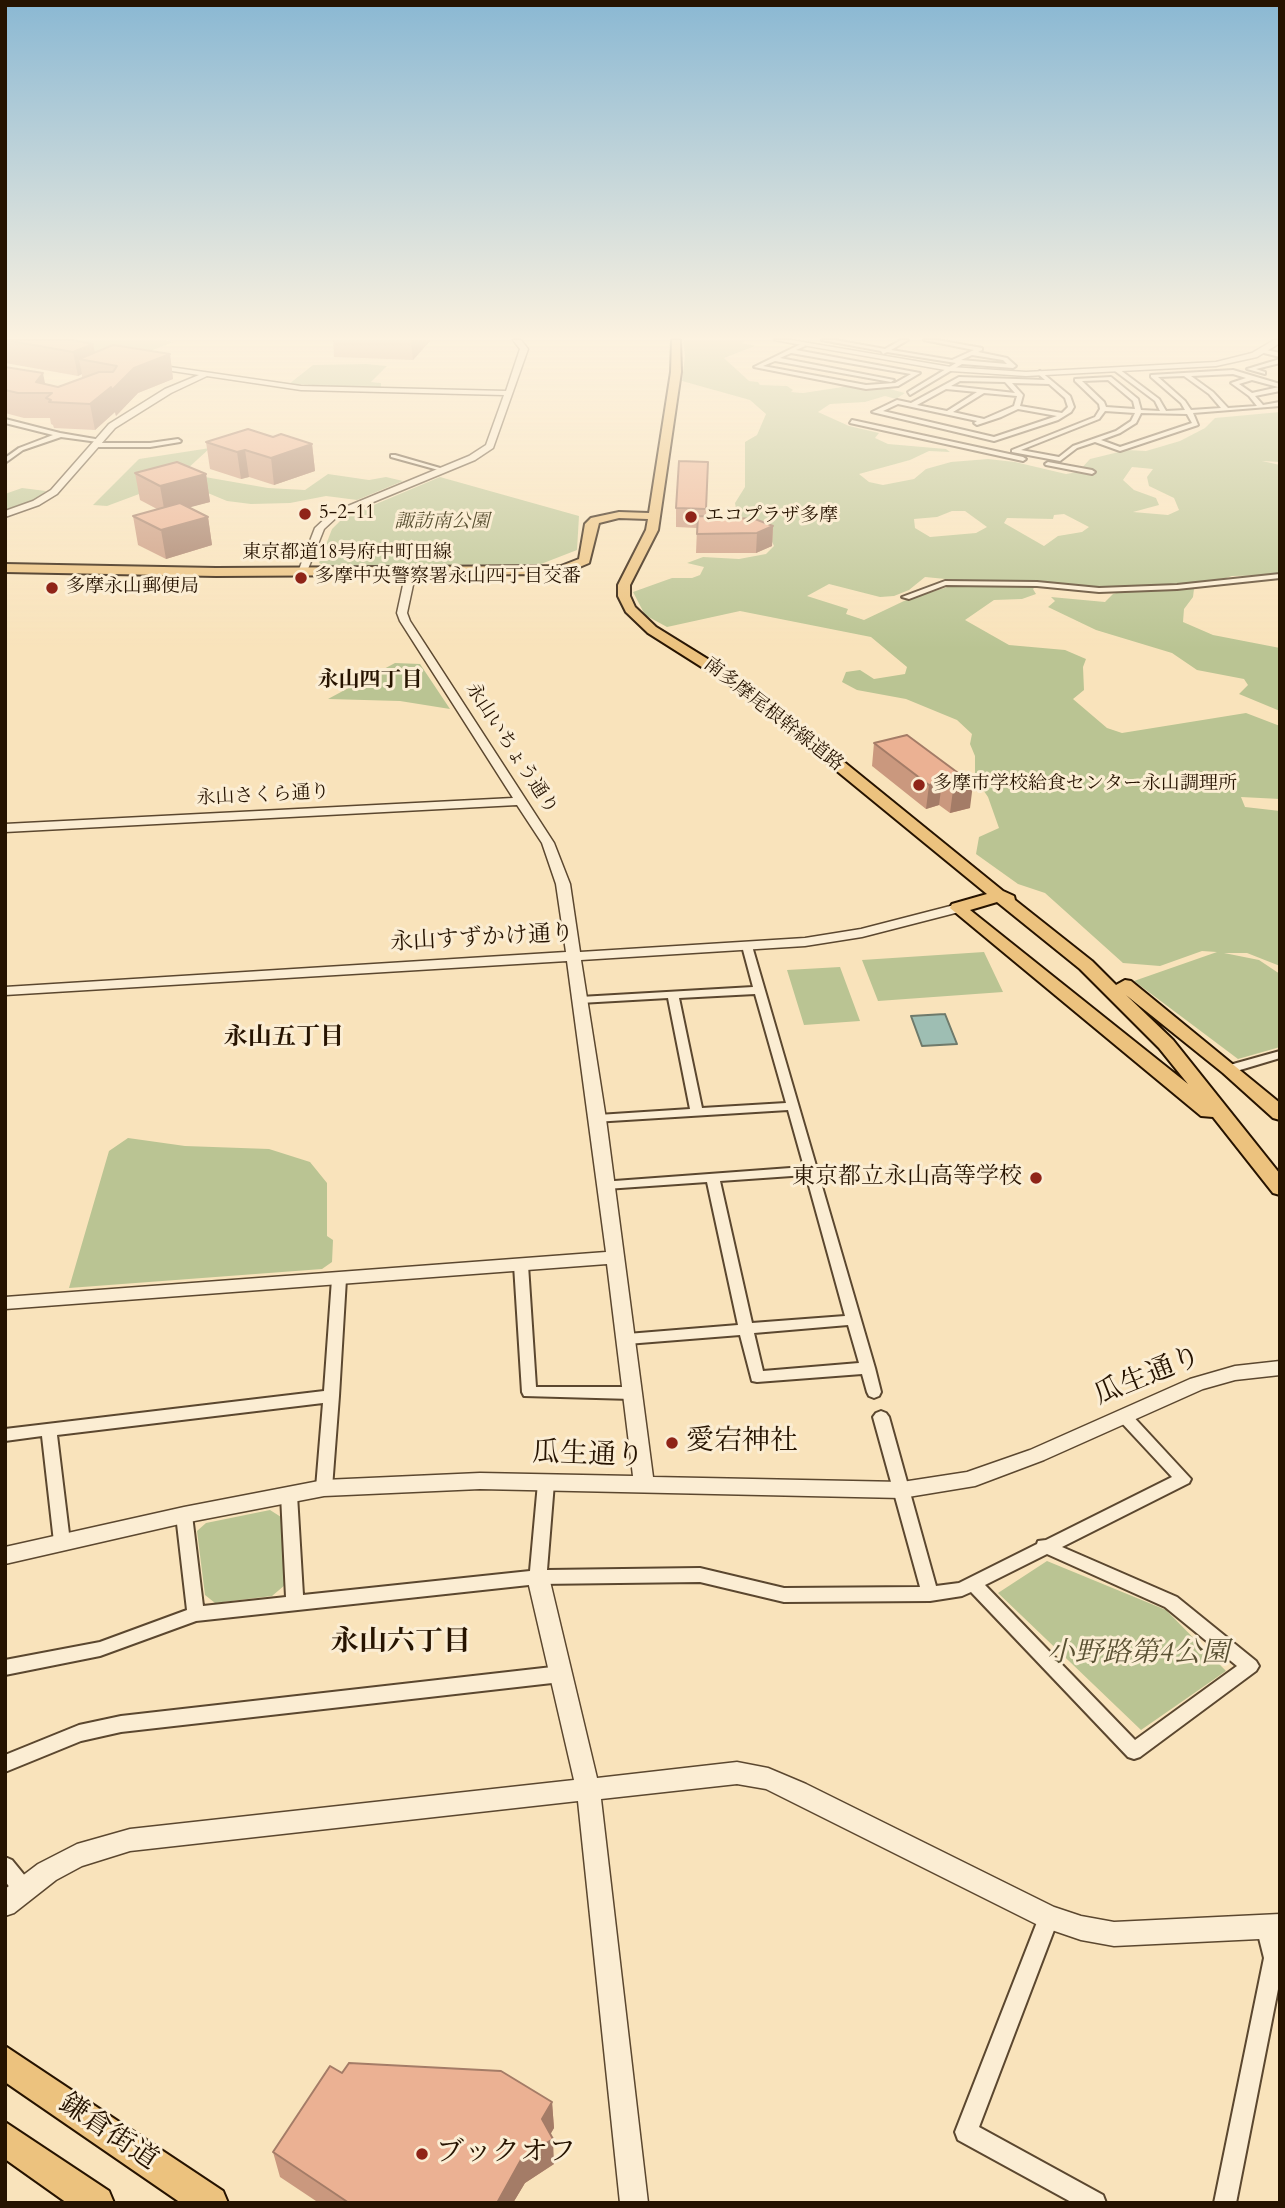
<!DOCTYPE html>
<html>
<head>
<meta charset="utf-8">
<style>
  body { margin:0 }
  #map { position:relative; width:1285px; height:2208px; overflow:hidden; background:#f9e3bb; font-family:Cardo,serif }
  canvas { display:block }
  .frame { position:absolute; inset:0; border:7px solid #261300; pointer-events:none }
</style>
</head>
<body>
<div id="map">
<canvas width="1285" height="2208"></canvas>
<div class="frame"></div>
</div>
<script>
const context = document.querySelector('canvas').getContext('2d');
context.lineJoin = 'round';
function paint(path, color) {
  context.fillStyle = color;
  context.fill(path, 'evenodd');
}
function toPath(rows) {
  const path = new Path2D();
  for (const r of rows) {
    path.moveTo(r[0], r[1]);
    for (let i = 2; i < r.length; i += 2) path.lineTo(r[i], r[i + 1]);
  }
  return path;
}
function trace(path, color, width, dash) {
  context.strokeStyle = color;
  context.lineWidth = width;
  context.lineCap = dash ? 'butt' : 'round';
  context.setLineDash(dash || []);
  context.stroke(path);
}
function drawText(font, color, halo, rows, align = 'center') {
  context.font = font + ' Cardo,"Noto Serif JP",serif';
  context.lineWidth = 6;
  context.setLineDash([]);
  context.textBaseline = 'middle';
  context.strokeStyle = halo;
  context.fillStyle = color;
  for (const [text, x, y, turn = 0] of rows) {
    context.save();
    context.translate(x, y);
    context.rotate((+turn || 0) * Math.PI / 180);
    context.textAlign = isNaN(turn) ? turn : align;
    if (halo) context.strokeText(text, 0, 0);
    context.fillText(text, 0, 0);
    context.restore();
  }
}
const green = toPath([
  [40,340,165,340,173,342,130,359,34,342],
  [683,340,745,340,742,343,755,346,724,358,749,381,758,382,760,385,787,386,793,390,791,392,803,393,849,386,886,388,905,393,896,399,885,396,865,402,830,404,818,412,849,426,879,433,875,438,888,444,946,449,950,452,929,451,910,460,859,474,869,482,883,485,914,479,926,469,951,462,988,459,1015,462,1066,474,1078,472,1090,459,1127,450,1146,451,1180,441,1205,428,1215,418,1280,412,1280,462,1262,461,1280,465,1280,580,1271,575,1232,576,1194,589,1193,597,1184,609,1183,622,1213,635,1280,648,1280,711,1239,694,1248,685,1244,679,1197,670,1172,653,1096,630,1048,607,1055,601,1051,597,1105,602,1113,594,1123,591,1120,587,1087,589,1039,583,1033,589,1036,594,1022,599,994,600,965,620,1009,645,1065,650,1086,659,1083,667,1084,690,1073,699,1107,728,1122,733,1246,713,1280,726,1280,799,1241,797,1245,807,1280,811,1280,966,1247,953,1224,953,1259,960,1280,974,1280,1047,1238,1059,1134,981,1217,952,1202,951,1160,966,1123,963,1045,893,1018,884,976,854,979,837,999,828,988,797,975,778,975,756,970,744,972,734,957,720,906,699,857,690,842,682,846,672,860,670,874,679,905,674,907,667,871,637,740,611,667,627,645,615,633,592,672,578,692,578,700,575,704,567,687,563,703,557,739,559,766,554,774,546,770,537,739,526,735,503,745,487,745,442,757,435,766,414,750,400,682,381,685,356],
  [1132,467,1153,469,1147,477,1149,486,1174,498,1179,510,1168,515,1133,512,1159,505,1156,498,1134,490,1123,480],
  [952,511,965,511,987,527,976,533,930,537,915,528,914,519,937,517],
  [1064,514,1089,527,1082,532,1058,536,1044,546,1004,523,1007,518,1053,519,1054,515],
  [925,577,966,581,904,601,864,620,846,614,848,609,807,596,829,584,880,597,894,596,909,590],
  [366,364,387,366,371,382,381,383,381,388,289,384,313,365],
  [210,448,174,481,107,506,93,505,139,459],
  [328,474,369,480,386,477,403,481,357,500,326,496,290,503,251,504,227,501,203,491,205,477,268,488,305,490],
  [440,477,579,516,577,550,541,564,326,566,319,563,332,529,343,518],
  [22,488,46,491,36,499,5,510,5,494],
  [395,663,420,664,450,709,400,701,328,699],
  [984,952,1003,992,878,1001,862,960],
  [840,967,860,1021,804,1025,787,970],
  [128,1138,185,1146,269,1149,310,1162,327,1183,327,1236,333,1240,332,1262,322,1269,69,1288,109,1151],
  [270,1510,281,1517,285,1585,272,1596,215,1603,205,1595,197,1531,206,1523],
  [1047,1561,1166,1610,1226,1671,1141,1730,998,1593]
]);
const water = toPath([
  [945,1014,957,1044,922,1046,911,1016,945,1014]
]);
const minor = toPath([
  [822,340,835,340,885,349,901,340,908,340,891,350,952,360,974,350,924,340,937,340,982,348,982,350,978,352,1007,358,1016,366,1013,368,962,364,910,395,908,392,956,363,887,352,883,354,881,351,822,340],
  [972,355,1003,360,1007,364,961,360,972,355],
  [803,343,805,346,796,350,920,373,898,386,866,389,754,367,803,343],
  [791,353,911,374,895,383,866,385,763,366,775,361,891,382,894,380,780,358,791,353],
  [1262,349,1280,353,1280,357,1260,352,1262,349],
  [1280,359,1280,363,1256,369,1265,372,1265,374,1247,369,1280,359],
  [1115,369,1119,369,1159,399,1166,411,1185,410,1181,403,1151,377,1151,375,1233,370,1280,384,1280,391,1255,396,1263,405,1280,402,1280,406,1193,413,1198,425,1120,451,1095,442,1077,448,1060,461,1012,452,1012,450,1095,417,1100,409,1099,404,1075,381,1075,379,1111,377,1138,399,1141,410,1160,411,1155,401,1115,371,1115,369],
  [1233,374,1246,378,1231,383,1249,396,1257,406,1228,408,1213,392,1191,376,1233,374],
  [1184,376,1209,394,1221,408,1191,410,1185,401,1158,377,1184,376],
  [1108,380,1133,401,1135,409,1106,407,1104,402,1082,381,1108,380],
  [1252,380,1278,387,1279,387,1252,393,1239,384,1252,380],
  [1105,411,1135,413,1131,421,1116,431,1073,446,1059,457,1021,450,1099,419,1105,411],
  [1141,413,1187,414,1192,423,1120,447,1101,440,1120,433,1136,423,1141,413],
  [1040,371,1070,396,1074,407,1071,412,1058,420,994,441,872,412,897,400,911,403,959,377,1045,380,1037,373,1040,371],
  [960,381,1005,382,1015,393,951,386,960,381],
  [1012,383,1049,384,1065,398,1068,407,1062,413,1020,406,1023,395,1012,383],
  [946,389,977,392,947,411,917,405,946,389],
  [984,393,1017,396,1014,406,984,419,953,412,984,393],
  [898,404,977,421,974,423,977,425,1001,417,1018,409,1057,416,994,437,883,411,898,404],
  [5,419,60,433,101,440,98,442,61,437,23,450,5,463,5,458,19,448,53,435,5,423,5,419],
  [852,420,1023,457,1026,459,1023,461,850,423,852,420],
  [178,439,181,441,180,442,150,447,96,447,93,445,96,443,150,443,178,439],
  [391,455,395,455,447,470,442,471,391,457,391,455],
  [1048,462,1092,470,1095,472,1092,474,1046,465,1045,464,1048,462],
  [1280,574,1280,578,1177,589,1099,592,1037,586,946,585,909,599,902,597,945,581,1037,582,1099,588,1177,585,1280,574],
  [747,943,752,946,875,1368,881,1392,879,1396,874,1398,869,1396,867,1392,862,1374,757,1382,752,1381,740,1335,627,1344,622,1343,620,1339,622,1335,627,1334,738,1325,707,1182,606,1189,601,1188,600,1185,601,1182,804,1167,788,1110,594,1122,592,1119,598,1115,690,1109,668,998,580,1003,574,1000,580,997,753,987,742,946,747,943],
  [755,994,786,1103,702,1108,679,998,755,994],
  [806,1175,845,1316,752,1323,720,1181,806,1175],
  [848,1325,859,1363,763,1371,754,1333,848,1325],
  [1280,1051,1280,1058,1230,1073,1224,1069,1226,1066,1280,1051],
  [521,1260,526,1262,528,1265,536,1387,632,1387,637,1389,639,1393,637,1397,632,1399,524,1396,522,1392,514,1265,516,1262,521,1260],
  [339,1274,344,1276,346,1279,339,1396,332,1488,330,1492,324,1494,318,1492,316,1488,323,1403,57,1435,70,1542,68,1547,62,1549,56,1547,54,1542,42,1436,5,1441,5,1429,324,1391,332,1279,334,1276,339,1274],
  [1124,1410,1129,1412,1191,1479,1189,1483,1062,1547,1177,1597,1256,1661,1259,1666,1256,1671,1140,1757,1134,1759,1128,1757,971,1592,962,1596,930,1601,784,1602,700,1582,538,1584,196,1621,100,1656,5,1675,5,1660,100,1642,187,1610,176,1515,178,1511,184,1509,190,1511,192,1515,203,1606,286,1597,281,1495,283,1491,289,1489,295,1491,297,1495,303,1595,530,1571,538,1483,540,1479,546,1477,552,1479,554,1483,547,1570,700,1568,784,1588,920,1587,873,1417,876,1413,881,1411,886,1413,889,1417,936,1586,959,1583,1037,1544,1038,1541,1046,1540,1172,1477,1119,1420,1116,1416,1119,1412,1124,1410],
  [1047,1554,1165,1607,1237,1666,1135,1740,985,1585,1047,1554],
  [561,1666,567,1669,570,1674,567,1679,561,1682,121,1732,81,1741,5,1772,5,1755,79,1725,121,1716,561,1666],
  [5,1857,12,1860,30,1882,33,1889,30,1896,23,1898,16,1896,5,1881,5,1857],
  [1049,1908,1056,1910,1059,1917,979,2127,1103,2195,1106,2203,1073,2203,958,2140,955,2132,1039,1917,1042,1910,1049,1908],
  [1266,1916,1273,1919,1280,1942,1280,1979,1236,2203,1214,2203,1264,1958,1256,1926,1259,1919,1266,1916]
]);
const tertiary = toPath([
  [513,340,521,340,528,349,493,448,475,460,337,517,324,529,306,574,298,572,315,528,331,513,469,456,486,445,504,395,301,390,207,376,171,393,115,428,57,494,39,505,5,517,5,511,33,501,51,490,109,424,165,389,199,375,152,368,149,364,301,386,506,391,520,349,513,340],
  [774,340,791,340,951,367,1026,372,1216,362,1252,353,1274,340,1280,340,1280,343,1257,357,1216,366,1026,376,951,371,774,340],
  [411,568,416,571,407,613,410,621,554,843,570,884,580,952,805,938,861,929,958,904,965,908,963,911,862,937,805,946,581,960,606,1119,653,1477,902,1482,967,1472,1030,1450,1190,1379,1235,1366,1280,1361,1280,1375,1235,1380,1203,1389,1044,1460,975,1486,902,1498,480,1489,324,1496,184,1523,5,1564,5,1547,184,1507,324,1480,480,1473,633,1476,607,1264,5,1309,5,1297,606,1252,567,961,5,995,5,987,566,952,556,884,542,843,517,805,5,832,5,824,513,798,400,621,397,613,406,571,411,568],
  [538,1568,545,1571,549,1577,597,1778,737,1762,768,1768,806,1784,1054,1907,1081,1916,1114,1922,1280,1914,1280,1938,1114,1946,1081,1940,1040,1926,766,1789,737,1784,601,1799,648,2203,620,2203,578,1801,130,1851,82,1866,56,1880,14,1913,5,1916,5,1889,38,1864,77,1844,130,1829,574,1780,527,1577,531,1571,538,1568]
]);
const primary = toPath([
  [672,340,680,340,681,372,658,530,630,585,630,596,635,607,656,627,748,684,1003,891,1014,896,1015,900,1092,961,1116,985,1125,980,1131,981,1280,1103,1280,1120,1273,1118,1223,1073,1126,995,1173,1040,1280,1174,1280,1195,1273,1193,1213,1117,1201,1116,950,908,952,904,987,894,738,690,648,633,626,612,618,596,618,585,646,530,648,519,619,518,599,523,589,563,563,574,216,576,5,572,5,564,216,568,561,566,579,559,585,524,591,518,619,512,649,513,671,372,672,340],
  [997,902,1080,969,1159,1048,1188,1084,970,910,997,902],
  [5,2046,223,2191,228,2203,181,2203,5,2082,5,2046],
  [5,2122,109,2191,114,2203,67,2203,5,2159,5,2122]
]);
const wall = toPath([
  [5,340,93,344,95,352,170,354,173,379,138,393,116,416,115,412,95,430,54,428,53,425,51,424,50,418,24,418,5,413,5,367,46,384,58,387,82,378,82,374,78,376,5,363],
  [333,340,431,340,413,360,334,357],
  [273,437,312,444,315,471,274,485,249,477,241,479,210,469,206,442],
  [708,462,706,517,773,526,772,546,756,553,696,553,697,528,676,527,676,508],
  [135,473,206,474,210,502,189,507,208,517,212,545,166,559,138,545,133,516,157,509,140,500],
  [907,735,970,808,950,813,939,805,926,809,872,766,874,743],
  [342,2073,552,2102,554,2128,550,2134,554,2164,525,2183,513,2203,319,2203,280,2177,273,2152]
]);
const shadedWall = toPath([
  [411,340,431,340,413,360],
  [93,344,97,362,79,359,82,374,78,376,73,352],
  [170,354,173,379,138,393,116,416,115,412,95,430,90,404,134,368],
  [43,373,47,393,36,382],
  [312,444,315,471,274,485,271,458],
  [245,450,249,477,241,479,237,452],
  [206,474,210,502,165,514,160,486],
  [208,517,212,545,166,559,161,530],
  [773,526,772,546,756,553,757,533],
  [942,782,939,805,926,809,929,785],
  [973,784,970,808,950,813,953,790],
  [552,2102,554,2128,545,2144,553,2139,554,2164,525,2183,513,2203,497,2203]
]);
const building = toPath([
  [5,340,72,340,93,344,73,352,5,340],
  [113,345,170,354,134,368,112,390,111,387,90,404,49,402,51,400,46,398,52,393,18,393,5,390,5,367,43,373,36,382,58,387,99,372,113,372,117,366,79,359,113,345],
  [248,429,273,437,281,434,312,444,271,458,245,450,237,452,206,442,248,429],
  [679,461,708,462,706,509,676,508,679,461],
  [177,462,206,474,160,486,135,473,177,462],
  [180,503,208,517,161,530,133,516,180,503],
  [698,516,755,519,773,526,757,533,697,534,698,516],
  [907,735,973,784,953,790,942,782,929,785,874,743,907,735],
  [349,2063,501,2071,552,2102,542,2119,553,2139,522,2158,497,2203,349,2203,273,2152,330,2066,342,2073,349,2063]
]);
const markers = [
  [305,514,7,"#8f2418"],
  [691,517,7,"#8f2418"],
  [301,578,7,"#8f2418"],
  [52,588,7,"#8f2418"],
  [919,785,7,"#8f2418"],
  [1036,1178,7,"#8f2418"],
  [672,1443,7,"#8f2418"],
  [422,2154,7,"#8f2418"]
];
const farPoinames = [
  ["5-2-11",319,514],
  ["エコプラザ多摩",705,517],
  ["多摩中央警察署永山四丁目交番",315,578],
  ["多摩永山郵便局",66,588],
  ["多摩市学校給食センター永山調理所",933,785]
];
const farParknames = [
  ["諏訪南公園",442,523]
];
const farStreetnames = [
  ["東京都道18号府中町田線",347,554],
  ["南多摩尾根幹線道路",773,715,38],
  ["永山いちょう通り",511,749,57],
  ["永山さくら通り",263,796,-3]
];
const farNeighbourhoodnames = [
  ["永山四丁目",370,681]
];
const streetNames = [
  ["永山すずかけ通り",482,939,-3]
];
const poiNames = [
  ["東京都立永山高等学校",1022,1178]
];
const neighbourhoodNames = [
  ["永山五丁目",284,1038]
];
const nearStreetnames = [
  ["瓜生通り",1148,1377,-22],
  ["瓜生通り",588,1456,2],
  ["鎌倉街道",108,2133,34]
];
const nearPoinames = [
  ["愛宕神社",686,1443],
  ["ブックオフ",436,2154]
];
const nearNeighbourhoodnames = [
  ["永山六丁目",401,1644]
];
const nearParknames = [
  ["小野路第4公園",1138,1655]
];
paint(green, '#bac493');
paint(water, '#9ebeb3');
trace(water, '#6e7a6b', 2);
trace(minor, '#5b472f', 4);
trace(tertiary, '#5b472f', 3);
trace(primary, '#261300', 4);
paint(minor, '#fbedd3');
paint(tertiary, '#fbedd3');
paint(primary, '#ecc27e');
paint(wall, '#ca987e');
paint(shadedWall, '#a47c67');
paint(building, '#ebb193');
trace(building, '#a47c67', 2);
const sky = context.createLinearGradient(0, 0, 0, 649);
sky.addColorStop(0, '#8ab8d3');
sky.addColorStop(0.52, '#fcf2e0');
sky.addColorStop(1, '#fcf2e000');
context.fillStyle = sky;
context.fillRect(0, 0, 1285, 649);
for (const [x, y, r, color] of markers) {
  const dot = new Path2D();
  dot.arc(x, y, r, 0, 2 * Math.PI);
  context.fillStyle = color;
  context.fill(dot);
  trace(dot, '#fbedd3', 2.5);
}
drawText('19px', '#261300', '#fbedd3', farPoinames, 'left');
drawText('italic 19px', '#5a5133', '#fbedd3', farParknames);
drawText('19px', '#261300', '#fbedd3', farStreetnames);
drawText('bold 21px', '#261300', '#fbedd3', farNeighbourhoodnames);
drawText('23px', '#261300', '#fbedd3', streetNames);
drawText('23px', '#261300', '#fbedd3', poiNames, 'right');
drawText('bold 24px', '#261300', '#fbedd3', neighbourhoodNames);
drawText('28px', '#261300', '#fbedd3', nearStreetnames);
drawText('28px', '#261300', '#fbedd3', nearPoinames, 'left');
drawText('bold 28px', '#261300', '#fbedd3', nearNeighbourhoodnames);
drawText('italic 28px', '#5a5133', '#fbedd3', nearParknames);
</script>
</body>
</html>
